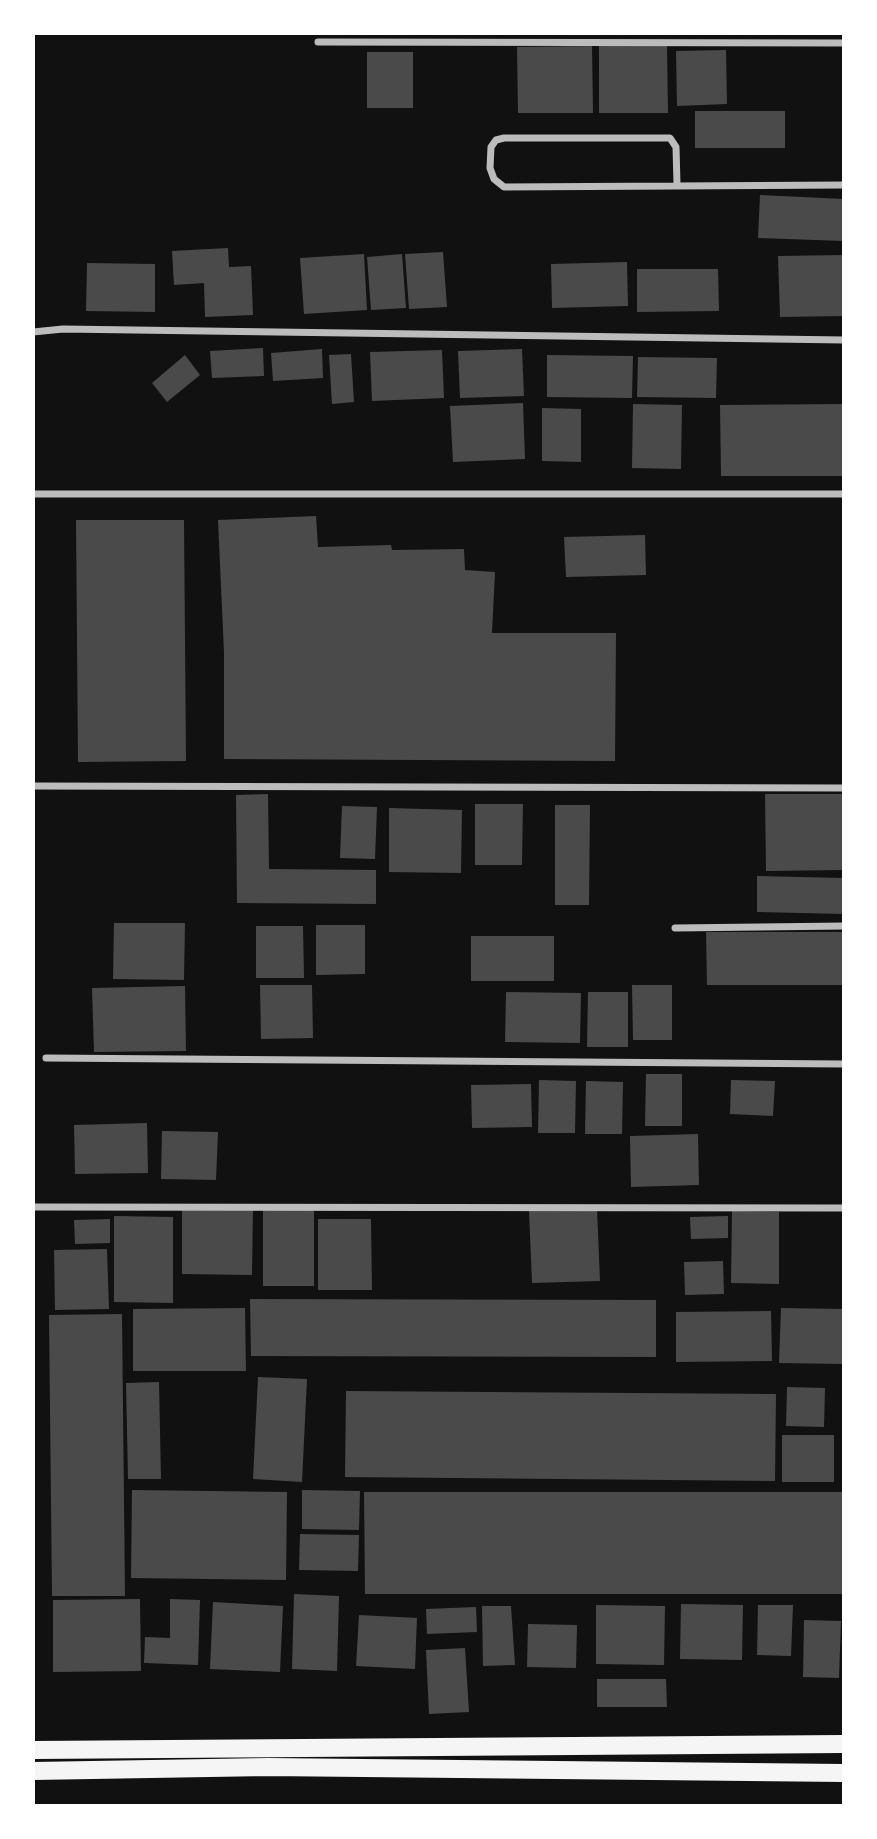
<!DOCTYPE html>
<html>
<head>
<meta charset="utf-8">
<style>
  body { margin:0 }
  #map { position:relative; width:877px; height:1839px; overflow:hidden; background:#111; font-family:Helvetica,sans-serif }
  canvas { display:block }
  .frame { position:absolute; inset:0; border:35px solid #fff; pointer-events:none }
</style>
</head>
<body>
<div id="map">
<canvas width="877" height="1839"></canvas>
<div class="frame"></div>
</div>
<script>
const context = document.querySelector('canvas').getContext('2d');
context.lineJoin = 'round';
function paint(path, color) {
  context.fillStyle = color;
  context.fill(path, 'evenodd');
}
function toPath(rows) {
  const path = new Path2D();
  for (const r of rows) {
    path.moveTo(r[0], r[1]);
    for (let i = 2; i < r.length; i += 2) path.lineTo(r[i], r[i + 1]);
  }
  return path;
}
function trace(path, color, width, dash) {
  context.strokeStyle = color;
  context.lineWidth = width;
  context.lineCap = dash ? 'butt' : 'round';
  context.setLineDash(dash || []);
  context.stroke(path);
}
const building = toPath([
  [592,46,593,113,518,113,517,47],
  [599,46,667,46,668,113,599,113],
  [726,50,727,104,677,106,676,51],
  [367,52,413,52,413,108,367,108],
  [695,111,785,111,785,148,695,148],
  [760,195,844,199,844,241,758,238],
  [228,248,229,267,251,266,253,315,205,317,204,283,174,285,172,251],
  [443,252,447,307,409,309,405,254],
  [364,254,367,310,304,314,300,258],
  [402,254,406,308,371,310,367,257],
  [844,255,844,316,780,317,778,256],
  [627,262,628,306,552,308,551,264],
  [87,263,155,264,155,312,86,311],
  [637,269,718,269,719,311,637,312],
  [263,348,264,376,212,378,210,351],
  [322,349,323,378,273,381,271,353],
  [522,349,524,396,460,398,458,351],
  [442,350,444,398,372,401,370,352],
  [351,354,354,402,332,404,329,355],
  [185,355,200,375,167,402,152,383],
  [547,355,633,356,632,398,547,397],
  [638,357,717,358,716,398,637,397],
  [523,403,525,459,453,462,450,406],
  [633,404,682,405,681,469,632,468],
  [844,404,844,476,721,476,720,405],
  [542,408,581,409,581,462,542,461],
  [316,516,318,547,391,545,392,550,464,549,465,570,495,572,492,633,616,633,615,761,224,759,224,653,218,520],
  [76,520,184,520,186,761,78,762],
  [645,535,646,575,566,577,564,537],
  [268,794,269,869,376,870,376,904,237,903,236,795],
  [765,794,844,794,844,870,766,871],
  [475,804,523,804,522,865,475,865],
  [555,805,590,805,589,905,555,905],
  [342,806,377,807,375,859,340,858],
  [389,808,462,810,461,873,389,872],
  [757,876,844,878,844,914,757,912],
  [114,923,185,923,184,980,113,979],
  [316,925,365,925,365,974,316,975],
  [256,926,303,926,304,978,256,978],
  [706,932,844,932,844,985,707,985],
  [471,936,554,936,554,981,471,981],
  [260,985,312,985,313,1038,261,1039],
  [632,985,672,985,672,1040,633,1040],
  [185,986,186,1051,94,1052,92,988],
  [506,992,581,993,580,1043,505,1042],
  [588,992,628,992,628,1047,587,1047],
  [646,1074,682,1074,682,1126,645,1126],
  [539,1080,576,1081,575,1133,538,1133],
  [731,1080,775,1081,773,1116,730,1114],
  [586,1081,623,1082,622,1134,585,1134],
  [531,1084,532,1127,472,1128,471,1085],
  [147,1123,148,1173,75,1174,74,1125],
  [162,1131,218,1132,216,1180,161,1179],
  [698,1134,699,1185,631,1187,630,1136],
  [263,1207,314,1207,314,1286,263,1286],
  [182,1208,253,1208,252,1275,182,1274],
  [597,1209,600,1281,532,1283,529,1211],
  [732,1211,779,1212,779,1284,731,1283],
  [114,1216,173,1217,173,1303,114,1302],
  [728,1216,728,1238,691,1239,690,1217],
  [110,1219,110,1243,75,1244,74,1220],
  [318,1219,371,1219,372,1290,318,1290],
  [107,1249,109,1309,55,1310,54,1250],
  [723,1261,724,1294,685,1295,684,1262],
  [250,1299,656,1300,656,1357,251,1356],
  [245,1308,246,1371,133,1371,133,1309],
  [781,1308,844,1309,844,1364,779,1363],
  [771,1311,772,1361,676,1362,676,1312],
  [122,1314,125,1596,52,1596,49,1315],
  [258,1377,307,1379,302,1482,253,1479],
  [159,1382,161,1479,128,1479,126,1383],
  [787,1387,825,1388,824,1427,786,1426],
  [346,1391,776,1394,775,1481,345,1477],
  [782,1435,834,1435,834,1482,782,1482],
  [132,1490,287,1492,286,1580,131,1578],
  [302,1490,360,1491,359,1530,302,1529],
  [364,1492,844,1492,844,1594,365,1594],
  [300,1534,359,1535,358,1571,299,1570],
  [294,1594,339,1596,337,1671,292,1669],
  [140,1599,141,1671,53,1672,53,1600],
  [170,1599,200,1600,198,1665,144,1663,145,1637,170,1638],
  [213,1602,283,1606,280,1672,210,1669],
  [681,1604,743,1605,742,1660,680,1659],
  [596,1605,665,1606,664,1665,596,1664],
  [758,1605,793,1605,791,1656,757,1655],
  [482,1606,511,1606,515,1665,483,1666],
  [476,1607,477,1632,427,1634,426,1609],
  [359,1615,417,1618,415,1669,356,1666],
  [804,1620,841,1621,839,1678,803,1677],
  [528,1624,577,1625,576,1668,527,1667],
  [465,1648,469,1712,429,1714,426,1650],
  [597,1679,666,1679,667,1707,597,1707]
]);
const minor = toPath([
  [318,42,844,43],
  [677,184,676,147,670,138,504,138,496,140,491,147,490,168,494,179,504,187,844,185],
  [33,332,63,329,844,340],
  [33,494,844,494],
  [33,786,844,788],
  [675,928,844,926],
  [46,1058,844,1064],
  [33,1207,844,1208]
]);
const primary = toPath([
  [33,1750,844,1744],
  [33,1771,268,1767,844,1773]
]);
paint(building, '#4a4a4a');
trace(minor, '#bcbcbc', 7);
trace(primary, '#f5f5f5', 18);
</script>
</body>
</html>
